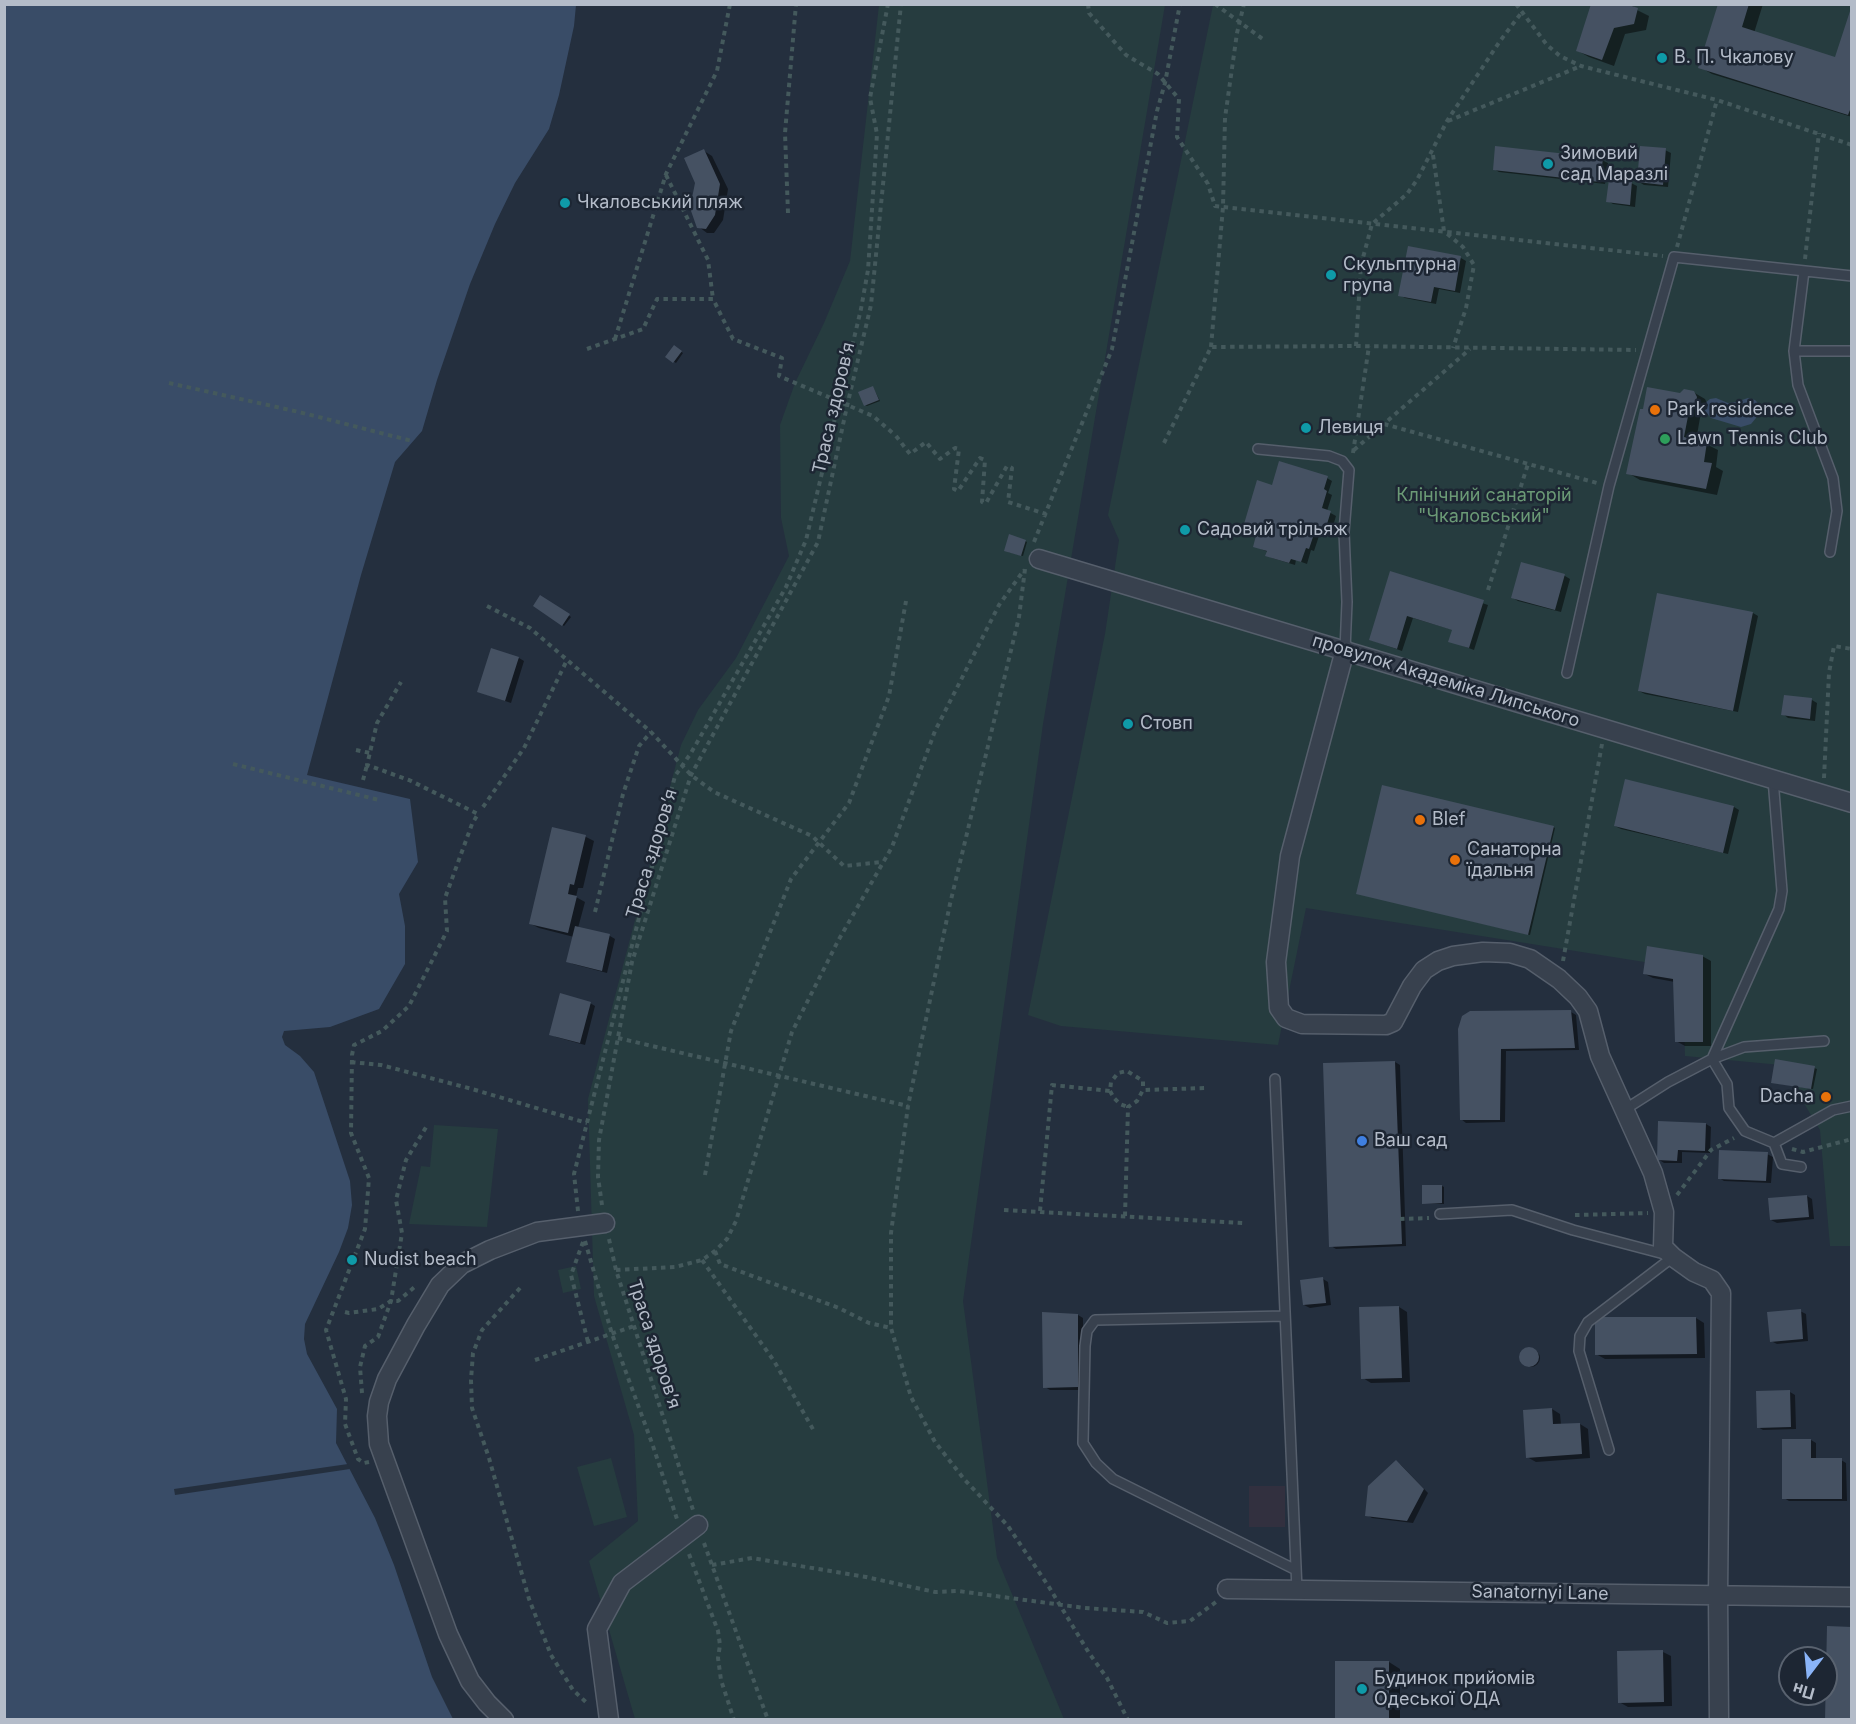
<!DOCTYPE html>
<html>
<head>
<meta charset="utf-8">
<style>
  body { margin:0 }
  #map { position:relative; width:1856px; height:1724px; overflow:hidden; background:#242f3e; font-family:Inter,sans-serif }
  canvas { display:block }
  .frame { position:absolute; inset:0; border:6px solid #b4bcc9; pointer-events:none }
  .north { position:absolute; left:1778px; top:1646px; width:60px; height:60px; box-sizing:border-box; background:#1d2633; border:2px solid #59626f; border-radius:50%; rotate:196deg; font-size:16px; font-weight:700; line-height:24px; text-align:center; color:#b4bcc9 }
  .north::after { content:''; display:block; margin:auto; width:21px; height:27px; background:#8ab4f8; clip-path:polygon(50% 0,100% 100%,50% 72%,0 100%) }
</style>
</head>
<body>
<div id="map">
<canvas width="1856" height="1724"></canvas>
<div class="frame"></div>
<div class="north">Пн</div>
</div>
<script>
const context = document.querySelector('canvas').getContext('2d');
context.lineJoin = 'round';
function paint(path, color) {
  context.fillStyle = color;
  context.fill(path, 'evenodd');
}
function toPath(rows) {
  const path = new Path2D();
  for (const r of rows) {
    if (r.length === 3) {
      path.moveTo(r[0] + r[2], r[1]);
      path.arc(r[0], r[1], r[2], 0, 2 * Math.PI);
      continue;
    }
    path.moveTo(r[0], r[1]);
    for (let i = 2; i < r.length; i += 2) path.lineTo(r[i], r[i + 1]);
  }
  return path;
}
function trace(path, color, width, dash) {
  context.strokeStyle = color;
  context.lineWidth = width;
  context.lineCap = dash ? 'butt' : 'round';
  context.setLineDash(dash || []);
  context.stroke(path);
}
function drawText(font, color, halo, rows, align = 'center') {
  context.font = font + ' Inter,sans-serif';
  context.lineWidth = 5;
  context.setLineDash([]);
  context.textBaseline = 'middle';
  context.strokeStyle = halo;
  context.fillStyle = color;
  for (const [text, x, y, turn = 0] of rows) {
    context.save();
    context.translate(x, y);
    context.rotate((+turn || 0) * Math.PI / 180);
    context.textAlign = isNaN(turn) ? turn : align;
    if (halo) context.strokeText(text, 0, 0);
    context.fillText(text, 0, 0);
    context.restore();
  }
}
const medical = toPath([
  [1249,1486,1285,1486,1285,1527,1249,1527]
]);
const green = toPath([
  [879,5,1165,5,1043,724,963,1301,997,1558,1064,1719,635,1719,589,1561,638,1521,634,1435,594,1296,588,1099,681,745,698,710,736,658,789,556,781,518,780,425,795,383,824,323,850,261],
  [1213,5,1851,5,1851,1246,1830,1246,1820,1130,1781,1065,1685,1056,1682,968,1306,908,1278,1045,1061,1026,1028,1015,1105,634,1119,540,1108,515],
  [434,1125,498,1129,487,1227,409,1224,421,1166,430,1167],
  [576,1266,581,1289,563,1293,558,1270],
  [611,1458,627,1517,594,1526,577,1467]
]);
const water = toPath([
  [5,5,576,5,574,26,559,95,549,129,515,183,495,224,470,284,437,380,422,431,395,462,361,575,307,775,410,799,418,862,399,894,405,926,405,964,379,1009,330,1027,284,1031,282,1037,285,1045,300,1056,314,1072,350,1181,352,1205,348,1228,339,1252,305,1324,304,1339,307,1354,337,1409,336,1443,375,1518,394,1565,432,1677,453,1719,5,1720],
  [1716,398,1728,403,1736,402,1748,398,1755,400,1759,404,1756,418,1751,424,1741,427,1711,418,1703,409,1705,403,1710,399]
]);
const pier = toPath([
  [348,1464,350,1469,175,1495,174,1489]
]);
const shadow = toPath([
  [1592,4,1634,4,1633,8,1649,16,1646,30,1625,34,1614,66,1589,57,1578,51],
  [1720,4,1763,4,1754,33,1836,58,1852,9,1852,117,1712,74,1700,67],
  [1665,150,1671,153,1668,187,1644,185,1639,182],
  [704,151,712,156,728,189,723,220,714,233,707,233,699,227],
  [1602,160,1608,163,1605,184,1499,172,1494,169],
  [1631,183,1637,186,1635,207,1613,204,1608,201],
  [1461,258,1466,261,1460,293,1439,289,1436,304,1405,298,1400,295],
  [674,347,683,353,676,363,667,357],
  [873,387,880,401,867,406,865,405],
  [1693,392,1705,399,1708,405,1707,409,1701,412,1696,441,1706,444,1718,450,1716,467,1723,471,1717,495,1640,480,1628,473],
  [1327,478,1332,481,1328,493,1332,495,1327,511,1336,516,1330,536,1320,533,1314,551,1311,550,1307,564,1296,560,1295,565,1272,558,1267,555,1268,552,1254,546,1260,529,1246,523,1273,487],
  [1025,541,1027,542,1023,556,1008,552],
  [1522,564,1565,576,1570,579,1561,612,1518,601,1513,598],
  [1391,573,1488,605,1474,650,1450,641,1453,630,1413,618,1402,651,1371,640],
  [541,597,571,617,564,626,535,606],
  [1753,613,1758,616,1738,712,1645,694,1639,691],
  [519,658,524,661,511,703,479,692],
  [1812,700,1817,703,1815,721,1788,718,1783,714],
  [1734,807,1739,810,1728,854,1621,829,1615,826],
  [1553,827,1555,828,1530,935,1360,894],
  [554,829,586,837,594,841,583,888,578,888,576,897,585,902,578,928,610,936,615,939,607,973,573,964,568,961,574,937,539,928,531,924],
  [1702,956,1711,961,1711,1046,1685,1046,1676,1041,1675,982,1653,978,1645,974],
  [590,1003,595,1006,585,1045,556,1037,551,1034],
  [1571,1012,1576,1015,1579,1050,1506,1051,1505,1122,1466,1123,1461,1119,1460,1029],
  [1395,1062,1400,1065,1406,1246,1336,1249,1331,1246],
  [1814,1068,1817,1069,1813,1089,1775,1083],
  [1706,1124,1711,1127,1710,1153,1682,1152,1682,1163,1664,1163,1658,1159],
  [1767,1154,1773,1157,1771,1183,1724,1181,1719,1178],
  [1442,1186,1444,1187,1444,1204,1423,1203],
  [1807,1196,1812,1199,1814,1219,1777,1223,1771,1220],
  [1323,1279,1328,1282,1331,1305,1310,1308,1304,1305],
  [1399,1307,1407,1312,1410,1382,1371,1383,1363,1378],
  [1800,1311,1806,1314,1808,1341,1777,1344,1771,1341],
  [1078,1315,1083,1318,1083,1390,1050,1390,1045,1387],
  [1696,1318,1704,1323,1705,1358,1605,1359,1596,1354],
  [1531,1358,9],
  [1790,1392,1795,1395,1796,1429,1763,1430,1758,1427],
  [1552,1409,1560,1414,1561,1425,1580,1424,1588,1429,1590,1458,1536,1462,1527,1457],
  [1811,1440,1816,1443,1816,1460,1841,1460,1846,1463,1847,1501,1789,1501,1784,1498],
  [1396,1462,1401,1465,1428,1493,1413,1523,1372,1518,1367,1515],
  [1663,1652,1671,1656,1672,1706,1628,1707,1619,1702],
  [1389,1662,1400,1669,1400,1720,1337,1720]
]);
const building = toPath([
  [1591,4,1626,4,1638,8,1634,24,1614,28,1602,60,1576,51],
  [1718,4,1749,4,1742,27,1835,57,1852,5,1852,105,1848,115,1698,68],
  [1495,146,1603,158,1600,182,1493,170],
  [1640,146,1666,148,1663,185,1637,182],
  [704,149,720,184,715,215,706,229,697,228,690,208,695,183,684,158],
  [1609,179,1632,181,1630,205,1606,202],
  [1408,246,1461,256,1455,291,1434,287,1431,302,1398,296],
  [674,345,682,351,673,363,665,357],
  [873,386,879,400,864,406,858,392],
  [1647,387,1680,393,1684,389,1694,391,1697,397,1696,403,1690,406,1684,437,1707,442,1704,462,1712,463,1706,489,1626,474,1640,409,1643,409],
  [1279,461,1328,476,1324,489,1327,491,1322,508,1331,511,1324,534,1315,531,1309,549,1306,548,1301,562,1291,559,1289,563,1265,556,1267,551,1253,547,1258,528,1244,524,1257,480,1272,485],
  [1009,534,1026,540,1021,556,1004,551],
  [1521,562,1565,574,1555,610,1511,598],
  [1390,571,1484,600,1469,648,1448,642,1452,630,1407,616,1397,649,1369,640],
  [1657,593,1753,612,1733,711,1638,691],
  [540,595,570,614,562,626,533,606],
  [491,648,519,657,505,701,477,692],
  [1784,695,1812,698,1810,719,1781,715],
  [1625,779,1734,806,1723,853,1614,826],
  [1382,785,1554,826,1528,935,1356,894],
  [552,827,586,835,574,885,570,884,568,894,577,896,568,933,529,924],
  [575,926,610,934,602,971,566,962],
  [1647,946,1703,955,1703,1042,1675,1042,1673,979,1643,974],
  [560,993,591,1002,580,1043,549,1035],
  [1571,1010,1575,1048,1501,1049,1500,1120,1460,1120,1458,1029,1462,1016,1470,1011],
  [1775,1059,1815,1066,1811,1089,1771,1083],
  [1395,1061,1402,1244,1329,1247,1323,1063],
  [1658,1121,1706,1123,1705,1151,1678,1150,1677,1161,1657,1160],
  [1719,1150,1768,1152,1766,1181,1718,1179],
  [1422,1185,1442,1185,1442,1203,1422,1204],
  [1807,1195,1809,1217,1770,1220,1768,1198],
  [1323,1277,1326,1303,1303,1305,1300,1280],
  [1399,1306,1402,1378,1361,1379,1359,1307],
  [1801,1309,1803,1339,1770,1342,1767,1312],
  [1042,1312,1078,1314,1078,1387,1043,1388],
  [1595,1317,1696,1317,1697,1354,1595,1355],
  [1529,1357,10],
  [1790,1390,1791,1427,1757,1428,1756,1391],
  [1552,1408,1553,1424,1580,1423,1582,1454,1526,1458,1523,1410],
  [1782,1439,1811,1439,1811,1458,1842,1458,1842,1499,1782,1499],
  [1396,1460,1424,1489,1407,1521,1365,1516,1368,1486],
  [1827,1626,1852,1627,1852,1720,1825,1720],
  [1663,1650,1664,1702,1618,1703,1617,1651],
  [1335,1661,1389,1661,1389,1718,1385,1718,1385,1720,1335,1720]
]);
const path = toPath([
  [1088,4,1089,13,1126,55,1158,74,1179,99,1177,137,1208,184,1215,206,1663,256],
  [1215,4,1264,40],
  [1516,4,1547,45,1560,56,1581,66,1717,100,1852,145],
  [1448,121,1581,66],
  [1433,155,1444,231,1463,247,1474,265,1466,308,1453,348],
  [666,175,708,260,713,299],
  [788,213,785,133,796,4],
  [1677,247,1717,100],
  [1805,259,1819,133],
  [615,339,666,174,717,71,730,4],
  [1356,346,1361,265,1372,224,1407,194,1417,180,1447,121,1500,41,1522,12],
  [1211,347,1223,207,1225,118,1237,33,1244,4],
  [587,349,643,329,657,299,713,299,733,339,782,358,779,376,873,416,895,435],
  [169,383,299,412,412,441],
  [1384,424,1597,483],
  [896,436,910,454,926,442,940,459,955,448,959,449,954,489,958,491,980,458,985,460,982,502,986,503,1007,466,1012,468,1008,502,1046,514],
  [1164,443,1211,347,1356,346,1636,350],
  [1354,450,1470,349],
  [1353,453,1369,346],
  [1034,542,1112,349,1157,111,1165,83,1180,4],
  [1025,569,1019,617,950,904,908,1106,891,1233,891,1328,911,1397,935,1442,964,1479,1008,1526,1049,1587,1089,1653,1107,1678,1128,1720],
  [1488,590,1528,464],
  [487,606,530,628,651,732,691,775,714,792,812,836,844,866,882,862],
  [356,750,370,753],
  [233,764,379,800],
  [1824,778,1829,673,1834,646,1852,649],
  [363,780,367,765],
  [483,807,524,748,567,660],
  [595,912,623,794,639,746,651,732],
  [1563,961,1602,744],
  [618,1038,908,1106],
  [351,1062,381,1065,472,1089,587,1123],
  [1110,1091,1114,1098,1120,1104,1128,1107],
  [1792,1149,1803,1152,1852,1139],
  [705,1175,731,1031,791,879,849,803,889,696,906,601],
  [1677,1195,1711,1150,1734,1138],
  [602,1205,598,1177,599,1140,632,962,691,775,818,542,847,406,871,305,901,4],
  [1004,1210,1243,1223],
  [578,1211,574,1174,675,776,691,753,786,587,806,540,861,309,868,270,877,134,870,98,888,4],
  [1040,1211,1052,1085,1110,1091,1111,1082,1118,1073,1127,1071,1143,1081,1143,1090],
  [1575,1215,1648,1213],
  [1125,1216,1128,1107,1137,1101,1143,1090,1206,1088],
  [1400,1219,1429,1218],
  [609,1239,616,1270,693,1510],
  [585,1241,612,1334,653,1446,677,1519],
  [583,1242,571,1275,588,1342],
  [715,1251,720,1264,839,1308,869,1323,891,1328],
  [702,1260,774,1361,814,1431],
  [616,1270,675,1267,702,1260,715,1251,727,1239,736,1221,792,1032,838,941,892,847,935,731,999,605,1024,570],
  [520,1288,482,1330,473,1353,471,1380,472,1408,489,1458,529,1599,551,1655,573,1690,588,1704],
  [345,1312,349,1313,378,1309,391,1301,398,1301,417,1285],
  [535,1360,634,1326],
  [362,1393,360,1367,365,1346,378,1337,391,1301,402,1233,396,1200,406,1160,428,1124],
  [369,1462,364,1463,358,1459,345,1424,346,1399,326,1330,365,1229,369,1178,351,1133,352,1055,354,1045,382,1031,409,1006,447,931,445,898,472,824,478,814,409,780,367,765,377,723,401,682],
  [704,1543,768,1720],
  [689,1554,718,1631,720,1645,718,1658,721,1680,734,1720],
  [712,1565,752,1558,866,1577,935,1592,958,1591,1085,1608,1143,1612,1167,1623,1190,1621,1216,1602]
]);
const lane = toPath([
  [1804,271,1794,351,1798,385,1833,478,1837,511,1830,552],
  [1794,351,1852,351],
  [1258,449,1329,456,1342,461,1349,470,1344,532,1347,602,1345,650],
  [1567,673,1609,486,1674,257,1852,276],
  [1773,779,1782,891,1779,909,1712,1059,1727,1084,1729,1108,1745,1131,1774,1143,1782,1164,1801,1167],
  [1275,1079,1297,1590],
  [1624,1110,1668,1082,1712,1059,1744,1047,1824,1041],
  [1774,1143,1833,1110,1852,1106],
  [1440,1214,1512,1210,1573,1230,1668,1255],
  [1285,1316,1095,1320,1087,1331,1085,1346,1083,1443,1096,1463,1113,1479,1296,1570],
  [1609,1450,1579,1351,1580,1336,1588,1322,1673,1257]
]);
const street = toPath([
  [1039,559,1852,803],
  [1345,650,1290,856,1276,962,1279,1008,1286,1018,1302,1024,1386,1025,1393,1022,1412,986,1424,970,1438,961,1453,956,1483,952,1510,953,1530,959,1559,979,1578,997,1588,1011,1600,1056,1653,1173,1664,1212,1663,1247,1673,1257,1694,1272,1712,1280,1721,1293,1718,1595,1719,1720],
  [1227,1589,1852,1597],
  [504,1720,487,1703,470,1681,448,1634,379,1444,377,1416,379,1402,387,1379,416,1325,440,1285,462,1264,490,1250,537,1232,605,1223],
  [609,1720,597,1629,622,1583,698,1525]
]);
const markers = [
  [1662,58,6,"#0f9aa8"],
  [1548,164,6,"#0f9aa8"],
  [565,203,6,"#0f9aa8"],
  [1331,275,6,"#0f9aa8"],
  [1655,410,6,"#e8710a"],
  [1306,428,6,"#0f9aa8"],
  [1665,439,6,"#2e9e5b"],
  [1185,530,6,"#0f9aa8"],
  [1128,724,6,"#0f9aa8"],
  [1420,820,6,"#e8710a"],
  [1455,860,6,"#e8710a"],
  [1826,1097,6,"#e8710a"],
  [1362,1141,6,"#3f7fe0"],
  [352,1260,6,"#0f9aa8"],
  [1362,1689,6,"#0f9aa8"]
];
const poiNames = [
  ["В. П. Чкалову",1674,58],
  ["Зимовий",1560,154],
  ["сад Маразлі",1560,175],
  ["Чкаловський пляж",577,203],
  ["Скульптурна",1343,265],
  ["група",1343,286],
  ["Park residence",1667,410],
  ["Левиця",1318,428],
  ["Lawn Tennis Club",1677,439],
  ["Садовий трільяж",1197,530],
  ["Стовп",1140,724],
  ["Blef",1432,820],
  ["Санаторна",1467,850],
  ["їдальня",1467,871],
  ["Dacha",1814,1097,"right"],
  ["Ваш сад",1374,1141],
  ["Nudist beach",364,1260],
  ["Будинок прийомів",1374,1679],
  ["Одеської ОДА",1374,1700]
];
const streetNames = [
  ["Траса здоров’я",834,408,-77],
  ["провулок Академіка Липського",1446,681,17],
  ["Траса здоров’я",652,854,-73],
  ["Траса здоров’я",654,1344,72],
  ["Sanatornyi Lane",1540,1593,1]
];
const parkNames = [
  ["Клінічний санаторій",1484,496],
  ["\"Чкаловський\"",1484,517]
];
paint(medical, '#32303f');
paint(green, '#263c3f');
paint(water, '#394c67');
paint(pier, '#242f3e');
paint(shadow, '#0007');
paint(building, '#455162');
trace(lane, '#565f6c', 12);
trace(street, '#565f6c', 21);
trace(path, '#44595c', 4, [4.5, 4.5]);
trace(lane, '#38414e', 9);
trace(street, '#38414e', 18);
for (const [x, y, r, color] of markers) {
  const dot = new Path2D();
  dot.arc(x, y, r, 0, 2 * Math.PI);
  context.fillStyle = color;
  context.fill(dot);
  trace(dot, '#1d2633', 2);
}
drawText('18px', '#b4bcc9', '#1d2633', poiNames, 'left');
drawText('18px', '#b4bcc9', '#1d2633', streetNames);
drawText('18px', '#6b9a76', '#1d2633', parkNames);
</script>
</body>
</html>
